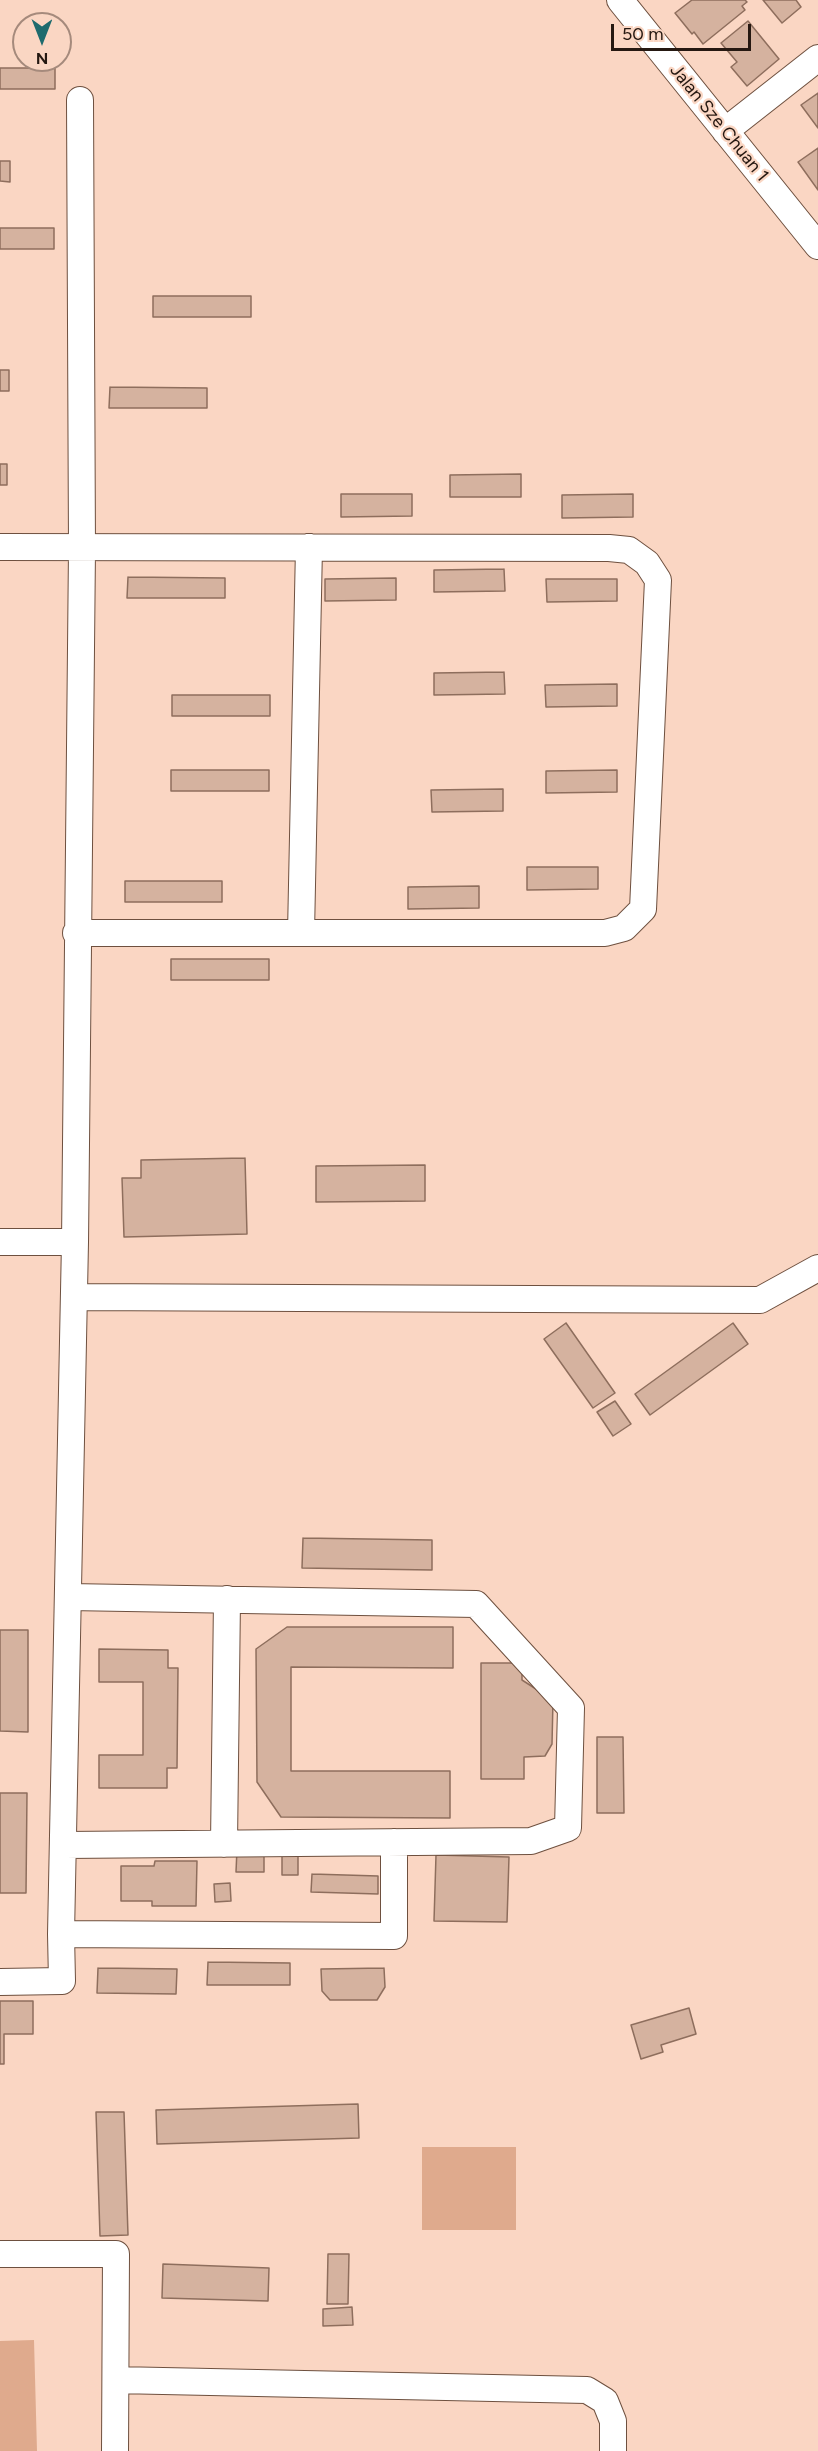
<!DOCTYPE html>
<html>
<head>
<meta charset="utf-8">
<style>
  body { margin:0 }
  #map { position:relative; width:818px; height:2451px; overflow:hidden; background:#fad6c3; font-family:Figtree,sans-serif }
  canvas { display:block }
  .north { position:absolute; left:12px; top:12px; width:60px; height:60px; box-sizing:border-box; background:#fad6c3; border:2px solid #a58a7c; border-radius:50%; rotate:180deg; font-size:16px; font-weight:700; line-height:24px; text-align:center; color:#251811 }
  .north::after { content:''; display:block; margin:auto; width:21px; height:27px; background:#1e6b6e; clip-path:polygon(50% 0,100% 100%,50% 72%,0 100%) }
  .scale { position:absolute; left:611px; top:24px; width:140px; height:27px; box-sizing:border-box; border:3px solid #251811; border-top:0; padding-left:8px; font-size:18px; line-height:21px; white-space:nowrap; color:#251811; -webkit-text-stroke:4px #fad6c3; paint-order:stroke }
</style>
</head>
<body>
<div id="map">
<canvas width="818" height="2451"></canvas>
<div class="north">N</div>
<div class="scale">50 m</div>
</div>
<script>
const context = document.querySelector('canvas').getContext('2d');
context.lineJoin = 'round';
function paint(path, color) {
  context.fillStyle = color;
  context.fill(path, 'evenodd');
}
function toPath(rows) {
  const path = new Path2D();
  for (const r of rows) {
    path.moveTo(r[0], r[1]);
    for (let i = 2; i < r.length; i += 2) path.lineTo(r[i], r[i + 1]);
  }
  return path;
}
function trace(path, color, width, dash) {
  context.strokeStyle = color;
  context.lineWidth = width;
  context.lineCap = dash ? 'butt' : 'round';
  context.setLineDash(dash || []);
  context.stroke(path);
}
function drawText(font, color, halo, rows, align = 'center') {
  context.font = font + ' Figtree,sans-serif';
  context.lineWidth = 4.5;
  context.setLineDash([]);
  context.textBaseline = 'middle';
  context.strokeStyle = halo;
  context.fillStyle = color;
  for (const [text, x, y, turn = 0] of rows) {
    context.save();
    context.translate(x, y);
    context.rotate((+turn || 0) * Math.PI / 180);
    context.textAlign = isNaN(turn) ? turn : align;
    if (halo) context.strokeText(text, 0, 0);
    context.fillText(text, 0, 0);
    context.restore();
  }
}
const green = toPath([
  [422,2147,516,2147,516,2230,422,2230],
  [34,2340,37,2451,0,2451,0,2341]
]);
const building = toPath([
  [692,0,745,0,747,2,742,6,745,10,703,44,694,32,692,34,675,13,692,0],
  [763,0,796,0,801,7,782,23,763,0],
  [748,21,779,59,747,86,731,67,737,62,721,43,748,21],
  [0,68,55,68,55,89,0,89,0,68],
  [818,93,818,128,801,105,818,93],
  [818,148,818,190,798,162,818,148],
  [0,161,10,161,10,182,0,181,0,161],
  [0,228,54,228,54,249,0,249,0,228],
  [153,296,251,296,251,317,153,317,153,296],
  [0,370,9,370,9,391,0,391,0,370],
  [110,387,207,388,207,408,109,408,110,387],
  [0,464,7,464,7,485,0,485,0,464],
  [521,474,521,497,450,497,450,475,521,474],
  [341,494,412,494,412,516,341,517,341,494],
  [633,494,633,517,562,518,562,495,633,494],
  [504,569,505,591,434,592,434,570,504,569],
  [128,577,225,578,225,598,127,598,128,577],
  [396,578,396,600,325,601,325,579,396,578],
  [546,579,617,579,617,601,547,602,546,579],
  [504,672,505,694,434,695,434,673,504,672],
  [617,684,617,706,546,707,545,685,617,684],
  [172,695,270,695,270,716,172,716,172,695],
  [171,770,269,770,269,791,171,791,171,770],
  [617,770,617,792,546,793,546,771,617,770],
  [503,789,503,811,432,812,431,790,503,789],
  [527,867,598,867,598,889,527,890,527,867],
  [125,881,222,881,222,902,125,902,125,881],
  [479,886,479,908,408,909,408,887,479,886],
  [171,959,269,959,269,980,171,980,171,959],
  [245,1158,247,1234,124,1237,122,1178,141,1178,141,1160,245,1158],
  [425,1165,425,1201,316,1202,316,1166,425,1165],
  [566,1323,615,1393,593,1408,544,1339,566,1323],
  [733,1323,748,1344,650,1415,635,1394,733,1323],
  [615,1401,631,1424,613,1436,597,1412,615,1401],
  [303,1538,432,1540,432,1570,302,1568,303,1538],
  [287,1627,453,1627,453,1668,291,1667,291,1771,450,1771,450,1818,281,1817,257,1782,256,1649,287,1627],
  [0,1630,28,1630,28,1732,0,1731,0,1630],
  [99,1649,168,1650,168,1668,178,1668,177,1768,167,1768,167,1788,99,1788,99,1755,143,1755,143,1682,99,1682,99,1649],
  [481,1663,522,1663,522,1680,553,1700,552,1744,545,1756,524,1757,524,1779,481,1779,481,1663],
  [597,1737,623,1737,624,1813,597,1813,597,1737],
  [0,1793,27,1793,26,1893,0,1893,0,1793],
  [237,1849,264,1850,264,1872,236,1872,237,1849],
  [282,1849,298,1849,298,1875,282,1875,282,1849],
  [436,1855,509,1857,507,1922,434,1921,436,1855],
  [155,1861,197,1861,196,1906,152,1906,152,1901,121,1901,121,1866,154,1866,155,1861],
  [312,1874,378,1876,378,1894,311,1892,312,1874],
  [230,1883,231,1901,215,1902,214,1884,230,1883],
  [208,1962,290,1963,290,1985,207,1985,208,1962],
  [98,1968,177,1969,176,1994,97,1993,98,1968],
  [384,1968,385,1987,377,2000,330,2000,322,1991,321,1969,384,1968],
  [0,2001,33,2001,33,2034,4,2034,4,2064,0,2064,0,2001],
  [689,2008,696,2034,661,2045,663,2052,641,2059,631,2025,689,2008],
  [358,2104,359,2138,157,2144,156,2110,358,2104],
  [96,2112,124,2112,128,2235,100,2236,96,2112],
  [328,2254,349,2254,348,2304,327,2304,328,2254],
  [163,2264,269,2268,268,2301,162,2298,163,2264],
  [352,2307,353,2325,323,2326,323,2309,352,2307]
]);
const minor = toPath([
  [620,0,818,246],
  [725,131,818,58],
  [0,547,609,548,629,550,647,563,658,580,643,909,624,928,605,933,76,933],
  [301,933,309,547],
  [0,1242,75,1242],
  [74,1297,760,1300,818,1268],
  [224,1844,227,1599],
  [65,1845,531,1841,568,1828,571,1708,476,1604,69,1597],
  [61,1934,394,1936,394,1842],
  [0,1982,62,1981,61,1934,75,1242,82,549,80,100],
  [0,2254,116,2254,115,2451],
  [116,2380,587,2390,605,2401,613,2421,613,2451]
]);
const streetNames = [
  ["Jalan Sze Chuan 1",719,123,51]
];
paint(green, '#dfaa8d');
paint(building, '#d5b29f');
trace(building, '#8e6e5d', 1.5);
trace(minor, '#6e503f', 28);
trace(minor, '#fff', 26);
drawText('18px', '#251811', '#fad6c3', streetNames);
</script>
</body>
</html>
